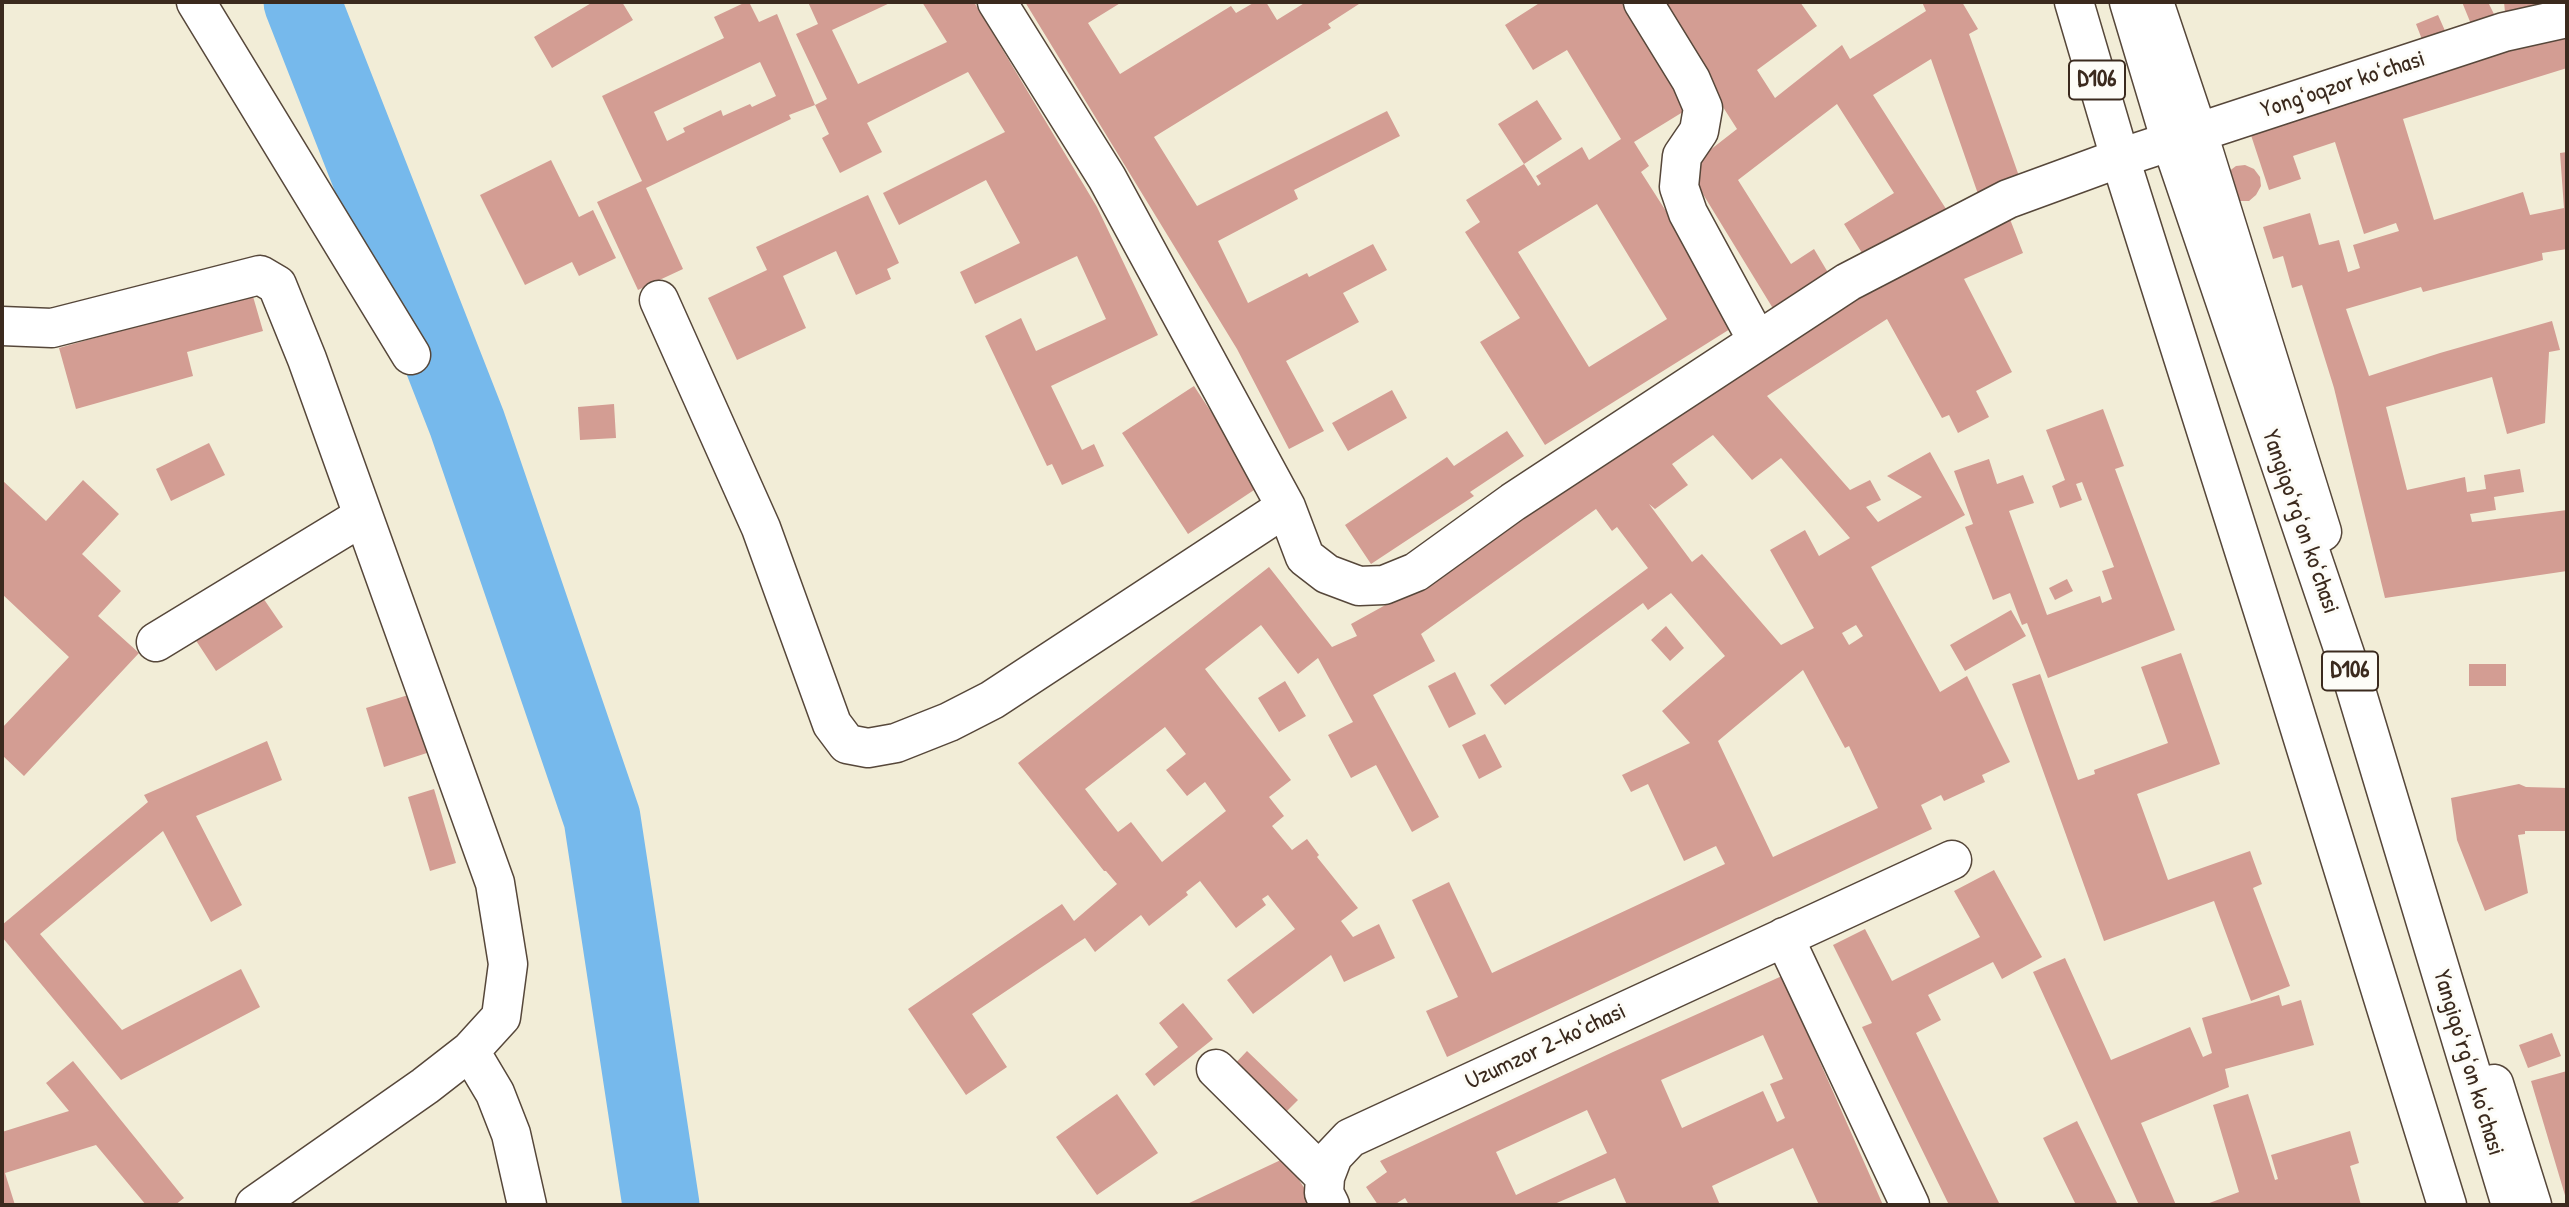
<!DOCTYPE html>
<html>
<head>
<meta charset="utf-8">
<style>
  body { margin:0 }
  #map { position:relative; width:2569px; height:1207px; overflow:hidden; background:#f2edd7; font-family:"Patrick Hand",sans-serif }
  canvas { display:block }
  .frame { position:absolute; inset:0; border:4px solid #3b2a1e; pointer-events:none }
</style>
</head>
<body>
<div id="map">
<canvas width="2569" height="1207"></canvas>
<div class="frame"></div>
</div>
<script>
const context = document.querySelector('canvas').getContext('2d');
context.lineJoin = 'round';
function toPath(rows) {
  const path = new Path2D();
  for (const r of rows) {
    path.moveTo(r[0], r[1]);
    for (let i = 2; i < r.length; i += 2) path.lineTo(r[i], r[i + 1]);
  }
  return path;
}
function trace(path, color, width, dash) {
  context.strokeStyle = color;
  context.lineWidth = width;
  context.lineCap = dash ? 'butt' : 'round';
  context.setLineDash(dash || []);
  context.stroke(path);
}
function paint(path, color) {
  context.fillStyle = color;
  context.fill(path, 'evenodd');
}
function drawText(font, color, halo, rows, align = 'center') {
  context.font = font + ' "Patrick Hand",sans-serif';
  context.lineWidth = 6;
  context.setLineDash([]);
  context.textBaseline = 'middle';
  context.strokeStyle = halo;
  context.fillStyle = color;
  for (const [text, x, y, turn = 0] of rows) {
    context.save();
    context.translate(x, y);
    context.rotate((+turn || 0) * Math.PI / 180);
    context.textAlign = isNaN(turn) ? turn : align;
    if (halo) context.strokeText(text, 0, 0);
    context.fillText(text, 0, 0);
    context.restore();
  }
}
const river = toPath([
  [302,2,467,423,602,818,661,1205]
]);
const building = toPath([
  [593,2,622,2,633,20,552,68,534,37],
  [746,2,749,2,759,22,777,14,815,105,789,115,791,119,646,188,683,269,638,290,597,202,642,181,602,96,724,38,714,17],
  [760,62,776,96,752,107,750,104,723,116,721,110,683,128,685,132,667,141,654,112],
  [808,2,892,2,832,30,858,84,947,42,922,2,974,2,1097,207,1158,335,1051,386,1082,450,1094,444,1104,466,1062,485,1052,464,1047,466,985,336,1021,318,1036,351,1106,319,1077,256,975,304,960,272,1020,243,986,180,899,225,883,193,1005,132,968,72,867,123,882,152,840,173,822,138,829,134,815,105,827,99,796,34,818,24],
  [1025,2,1122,2,1088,23,1120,74,1231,6,1236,13,1255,2,1266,2,1277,20,1306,2,1358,2,1359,4,1328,24,1331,28,1154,137,1197,206,1387,111,1400,136,1294,190,1298,199,1218,241,1248,303,1307,273,1309,277,1373,244,1387,270,1343,293,1359,322,1286,361,1324,431,1289,449,1237,349],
  [1541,2,1627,2,1691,107,1634,142,1649,166,1641,172,1738,324,1545,445,1480,342,1520,318,1465,232,1480,222,1466,200,1524,164,1538,186,1541,184,1536,176,1582,147,1589,160,1621,139,1567,50,1533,70,1505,25],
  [1597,204,1667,319,1589,367,1518,252],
  [1656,2,1800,2,1817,26,1757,70,1775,98,1842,45,1850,59,1926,11,1922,2,1962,2,1978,29,1969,34,2020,179,1978,194,1931,59,1873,95,1948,212,1867,261,1844,224,1894,193,1837,104,1738,180,1791,264,1814,249,1833,281,1777,315,1687,168,1737,129],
  [2462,2,2488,2,2494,14,2471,24],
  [2504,2,2565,2,2505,12],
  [2438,15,2446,33,2423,42,2416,24],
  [2567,32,2567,68,2403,119,2434,220,2523,192,2530,215,2564,208,2560,153,2567,152,2567,249,2542,253,2543,260,2423,292,2421,287,2346,309,2369,376,2440,353,2552,321,2560,350,2549,352,2545,423,2507,434,2492,377,2386,407,2407,490,2465,477,2467,492,2486,489,2484,475,2520,469,2524,492,2494,497,2496,510,2470,514,2472,522,2567,510,2567,571,2385,598,2334,388,2302,285,2292,288,2283,256,2273,259,2263,227,2310,213,2319,245,2339,240,2348,272,2360,268,2353,245,2399,231,2396,223,2364,234,2335,142,2293,156,2301,179,2269,190,2248,126],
  [1537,100,1562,139,1524,164,1498,124],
  [551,160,579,217,593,210,616,258,579,276,572,262,525,285,480,195],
  [2245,165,2254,169,2260,177,2261,186,2256,195,2249,201,2239,201,2228,172,2236,166],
  [868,195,899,263,887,269,891,279,856,295,836,251,783,276,806,328,737,360,708,298,767,270,756,247],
  [2008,214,2023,253,1964,279,2012,372,1976,391,1989,417,1958,433,1949,415,1942,418,1887,319,1767,396,1850,490,1870,480,1881,500,1866,507,1878,522,1922,497,1887,476,1930,452,1965,515,1871,567,1940,692,1967,676,2010,762,1982,775,1985,782,1944,801,1941,795,1921,805,1932,829,1447,1057,1426,1011,1458,997,1412,900,1449,882,1492,973,1725,864,1716,846,1684,861,1648,784,1631,792,1622,775,1690,743,1662,711,1725,656,1671,593,1648,610,1643,603,1505,705,1490,685,1648,568,1617,527,1612,531,1596,509,1421,634,1435,661,1373,695,1439,817,1412,832,1376,765,1351,778,1328,735,1353,722,1318,658,1298,674,1261,625,1205,669,1291,780,1269,797,1284,816,1272,826,1292,850,1307,839,1319,855,1317,857,1358,908,1341,921,1353,937,1379,924,1395,958,1344,982,1331,955,1253,1014,1227,980,1295,929,1268,895,1262,899,1266,905,1236,928,1200,881,1186,892,1188,895,1149,926,1141,915,1095,952,1085,938,972,1014,1007,1067,966,1095,908,1009,1062,904,1074,921,1117,884,1106,871,1104,871,1018,763,1269,567,1332,647,1357,636,1351,624,1400,597,1906,259],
  [1713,435,1752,480,1781,458,1850,538,1819,556,1805,530,1770,550,1814,628,1781,645,1702,554,1692,562,1649,504,1655,509,1688,485,1672,464],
  [1856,625,1863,636,1849,645,1842,633],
  [1803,670,1845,748,1849,746,1878,808,1773,857,1718,741],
  [1165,727,1186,754,1166,770,1187,796,1205,782,1226,811,1162,862,1131,822,1118,832,1085,789],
  [252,293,263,331,187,352,193,376,76,409,59,348],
  [1194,386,1260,486,1188,534,1122,433],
  [1392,390,1407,418,1348,451,1332,423],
  [614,404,616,438,580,440,578,407],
  [2103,409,2124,466,2115,469,2175,630,2048,678,2027,623,2022,625,2010,593,1993,600,1965,527,1973,524,1954,471,1989,459,1997,484,2023,475,2034,503,2009,511,2047,615,2100,596,2102,603,2112,599,2102,571,2114,567,2082,482,2076,484,2082,500,2060,508,2052,486,2065,480,2046,430],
  [1507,431,1524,456,1470,492,1474,496,1371,564,1345,525,1447,457,1454,466],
  [209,443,225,475,171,501,156,469],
  [2,480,46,521,83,480,119,514,82,554,121,591,98,616,139,653,24,776,2,755,2,728,69,657,2,594],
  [2067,579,2073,591,2055,600,2049,588],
  [261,595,283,627,216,671,195,639],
  [2011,610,2026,636,1965,671,1950,645],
  [1666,626,1684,648,1670,661,1651,640],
  [2181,653,2220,764,2137,794,2168,880,2250,851,2262,884,2253,888,2290,986,2251,1001,2214,901,2104,941,2012,684,2040,674,2078,780,2095,774,2094,770,2168,743,2141,667],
  [2469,664,2506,664,2506,686,2469,686],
  [1455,672,1476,714,1449,728,1428,686],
  [1285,681,1306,716,1279,732,1258,698],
  [418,692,436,750,384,767,366,708],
  [1485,734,1502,767,1479,779,1462,745],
  [267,741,282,780,196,816,242,905,211,922,163,831,40,934,122,1030,241,969,260,1007,121,1080,2,937,2,925,148,802,144,795],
  [2519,784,2526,787,2567,788,2567,831,2525,831,2525,834,2518,835,2528,893,2485,911,2457,840,2451,798],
  [434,789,456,863,430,871,408,797],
  [1994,870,2042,957,2002,979,1993,962,1928,995,1941,1020,1916,1033,2000,1205,1949,1205,1862,1027,1872,1023,1833,945,1865,929,1892,981,1980,937,1954,891],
  [2065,958,2111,1060,2190,1027,2203,1057,2212,1053,2202,1018,2279,995,2282,1006,2301,1000,2314,1045,2225,1069,2229,1087,2141,1123,2176,1205,2139,1205,2065,1042,2033,972],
  [1782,976,1883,1205,1819,1205,1793,1148,1712,1186,1720,1205,1627,1205,1615,1178,1552,1205,1409,1205,1405,1198,1394,1205,1378,1205,1366,1187,1387,1172,1380,1161,1613,1052],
  [1763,1035,1783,1079,1770,1084,1785,1118,1777,1122,1763,1091,1682,1128,1661,1080],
  [1587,1110,1607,1153,1516,1195,1496,1152],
  [1183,1003,1213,1039,1154,1086,1145,1074,1178,1047,1159,1023],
  [2552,1033,2561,1056,2528,1068,2519,1045],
  [1247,1051,1298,1100,1280,1118,1229,1070],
  [73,1061,184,1198,175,1205,146,1205,96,1145,5,1173,15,1205,2,1205,2,1132,69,1111,46,1083],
  [2567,1071,2567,1202,2531,1081],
  [1117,1094,1158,1153,1097,1195,1056,1137],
  [2248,1094,2275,1180,2278,1179,2271,1155,2350,1131,2359,1163,2350,1166,2361,1205,2204,1205,2239,1192,2213,1105],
  [2077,1121,2118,1205,2076,1205,2043,1138],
  [1285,1158,1312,1200,1300,1205,1185,1205]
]);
const minor = toPath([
  [196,2,411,355],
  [997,2,1107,178,1286,507,1305,557,1327,574,1359,586,1384,585,1416,572,1513,502,1848,282,2008,199,2120,158,2504,32,2567,18],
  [1643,2,1691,80,1703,108,1699,131,1682,156,1679,187,1688,213,1757,340],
  [2154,2,2198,133,2322,532],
  [659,300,761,528,832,724,847,744,868,748,896,743,949,722,992,700,1286,507],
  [2,326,52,328,260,275,277,285,307,359,495,883,508,964,501,1017,470,1051,425,1086,255,1205],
  [156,642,363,516],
  [1784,937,1910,1205],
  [470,1051,495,1093,511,1134,527,1205],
  [1216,1069,1325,1177],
  [2494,1084,2532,1205],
  [1330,1205,1324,1193,1325,1177,1333,1156,1350,1138,1952,860]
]);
const major = toPath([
  [2074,2,2120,158,2284,677,2447,1205],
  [2129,2,2171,142,2346,657,2511,1205]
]);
const shields = [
  [2097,80,56],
  [2350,671,56]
];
const shieldNames = [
  ["D106",2097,80],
  ["D106",2350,671]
];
const streetNames = [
  ["Yongʻoqzor koʻchasi",2343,85,-18],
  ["Yangiqoʻrgʻon koʻchasi",2300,522,71],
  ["Uzumzor 2-koʻchasi",1546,1047,-25],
  ["Yangiqoʻrgʻon koʻchasi",2468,1063,73]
];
trace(river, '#76b9ec', 77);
paint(building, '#d39d93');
trace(minor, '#56473a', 41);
trace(major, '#56473a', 41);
trace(minor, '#fff', 38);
trace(major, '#fff', 38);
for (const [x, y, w] of shields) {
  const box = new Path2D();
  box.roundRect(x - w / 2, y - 19.5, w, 39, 5);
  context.fillStyle = '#fdfcf7';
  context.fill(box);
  trace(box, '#3b2a1e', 2);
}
drawText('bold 23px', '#3b2a1e', null, shieldNames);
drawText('24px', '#3b2a1e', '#fdfcf7', streetNames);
</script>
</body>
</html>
